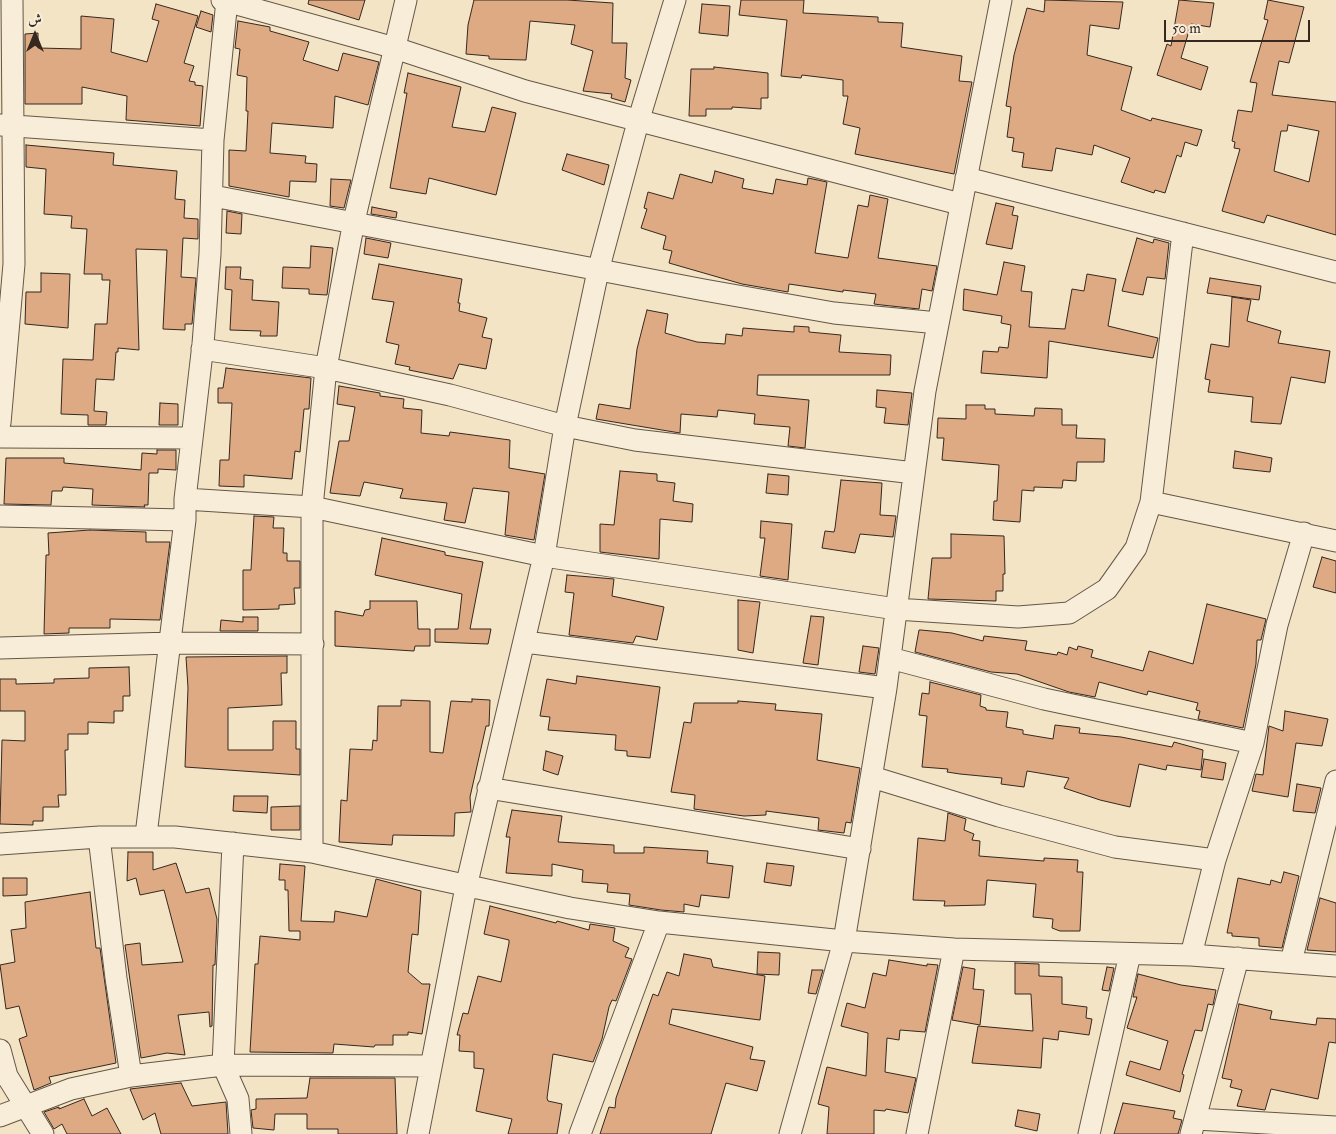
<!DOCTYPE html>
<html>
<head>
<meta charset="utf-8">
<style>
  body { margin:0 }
  #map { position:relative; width:1336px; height:1134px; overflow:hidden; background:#f2e4c5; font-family:"IM FELL Double Pica",Amiri,serif }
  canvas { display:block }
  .north { position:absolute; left:10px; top:10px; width:50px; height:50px; -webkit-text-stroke:4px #f7edd9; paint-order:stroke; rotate:0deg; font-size:14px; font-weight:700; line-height:20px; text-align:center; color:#36271f }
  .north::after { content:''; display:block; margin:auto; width:18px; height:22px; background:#36271f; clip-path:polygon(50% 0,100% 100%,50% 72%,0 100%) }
  .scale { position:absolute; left:1164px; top:20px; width:146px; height:22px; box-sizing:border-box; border:2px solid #36271f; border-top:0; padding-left:6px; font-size:15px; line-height:18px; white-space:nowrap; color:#36271f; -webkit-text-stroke:4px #f7edd9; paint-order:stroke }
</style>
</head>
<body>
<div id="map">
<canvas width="1336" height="1134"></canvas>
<div class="north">ش</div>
<div class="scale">50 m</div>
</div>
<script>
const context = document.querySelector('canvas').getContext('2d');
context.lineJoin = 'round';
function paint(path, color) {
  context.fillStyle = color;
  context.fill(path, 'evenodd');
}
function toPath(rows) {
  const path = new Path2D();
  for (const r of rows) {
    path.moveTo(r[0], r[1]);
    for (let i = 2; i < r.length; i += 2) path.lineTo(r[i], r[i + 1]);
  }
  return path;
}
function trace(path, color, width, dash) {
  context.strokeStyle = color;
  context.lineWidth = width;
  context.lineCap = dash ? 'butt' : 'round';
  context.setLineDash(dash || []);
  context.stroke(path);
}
const building = toPath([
  [309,0,365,0,359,20,308,4,309,0],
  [474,0,567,0,613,3,612,43,627,43,625,78,631,80,625,102,611,98,612,94,583,91,593,51,571,44,575,25,530,21,526,60,489,59,489,56,466,54,468,25,474,0],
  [741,0,804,0,803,13,878,17,878,22,903,23,901,47,962,56,959,81,972,82,954,174,855,154,860,128,843,124,848,96,843,96,843,80,802,75,801,78,781,76,787,20,739,15,741,0],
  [1045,0,1123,2,1119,29,1090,25,1087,55,1132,67,1121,110,1151,121,1152,118,1202,130,1197,146,1185,142,1181,157,1177,155,1165,193,1155,190,1154,193,1121,182,1130,158,1094,145,1092,155,1056,148,1052,171,1022,167,1024,153,1012,151,1014,138,1007,137,1011,107,1006,106,1014,55,1027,8,1044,12,1045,0],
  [1179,0,1214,3,1210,27,1191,24,1181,58,1208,67,1201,90,1157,75,1167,44,1171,46,1179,0],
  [1268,0,1304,7,1289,63,1279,61,1272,95,1336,102,1336,235,1267,215,1264,223,1222,211,1240,149,1234,148,1235,142,1232,141,1238,110,1252,112,1257,83,1250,82,1268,20,1264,19,1268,0],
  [1288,125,1319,131,1309,182,1274,171,1281,131,1287,131,1288,125],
  [156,4,198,16,184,63,194,66,189,81,195,82,195,85,203,86,200,126,126,120,127,96,82,87,82,104,25,104,25,34,38,33,38,48,81,49,81,16,114,19,111,52,147,62,159,21,152,19,156,4],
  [702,4,730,6,728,36,699,33,702,4],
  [201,11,213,15,211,32,196,27,201,11],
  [238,21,270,27,270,31,309,42,303,60,338,71,343,53,379,62,368,105,335,96,333,128,272,123,270,153,306,156,305,163,317,164,316,182,290,181,289,197,229,186,229,150,246,151,248,111,246,111,247,77,237,75,240,49,235,48,238,21],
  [714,67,768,73,768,98,761,98,761,109,732,107,732,109,706,109,706,116,689,116,691,69,714,69,714,67],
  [408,73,461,87,452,127,485,132,492,107,516,113,496,195,429,178,426,194,390,188,407,93,404,93,408,73],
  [26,145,114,153,113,165,177,171,175,199,185,200,184,218,198,219,198,239,183,238,181,277,196,278,192,324,185,324,185,330,163,329,167,250,136,249,139,350,118,348,118,352,116,352,114,380,96,379,94,411,107,412,106,425,88,425,88,415,61,414,63,359,93,360,95,324,107,324,110,280,102,280,102,274,84,274,87,229,71,228,72,216,44,214,46,169,26,167,26,145],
  [567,154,609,165,604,185,562,170,567,154],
  [715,171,744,179,742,188,773,194,776,179,807,185,808,178,827,182,815,253,848,258,858,205,868,207,870,195,888,199,878,258,937,266,932,291,922,289,919,309,882,305,874,304,876,294,843,290,843,292,789,284,788,292,742,284,669,263,672,251,663,249,666,236,641,228,647,209,644,208,648,192,673,199,680,174,712,183,715,171],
  [331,179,351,180,344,208,330,206,331,179],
  [996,203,1014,207,1012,215,1018,216,1012,249,986,244,996,203],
  [372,207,397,212,396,218,371,214,372,207],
  [227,211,242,214,241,234,226,233,227,211],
  [366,238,391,243,388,258,364,254,366,238],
  [1137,238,1153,243,1154,239,1169,243,1165,279,1147,277,1143,295,1122,291,1137,238],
  [311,246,333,248,327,295,309,294,309,289,282,288,283,267,310,268,311,246],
  [1004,262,1025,266,1021,291,1032,292,1029,327,1065,329,1072,289,1084,291,1087,274,1116,279,1108,326,1158,338,1153,358,1049,341,1047,378,981,373,983,351,998,352,999,347,1008,348,1011,325,1001,323,1002,316,963,310,964,289,997,295,1004,262],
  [379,264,462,279,458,303,460,303,459,311,487,318,482,337,492,339,486,369,459,364,453,379,409,370,410,367,395,364,399,345,386,342,394,302,372,299,379,264],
  [226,267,241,267,240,279,253,280,252,300,279,302,277,336,260,336,261,331,230,330,232,290,225,289,226,267],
  [41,273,70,274,68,328,25,324,26,292,41,292,41,273],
  [1210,278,1261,286,1259,300,1207,293,1210,278],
  [1232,297,1251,300,1247,321,1281,331,1278,343,1330,351,1325,383,1291,377,1281,424,1251,422,1253,397,1208,392,1210,380,1205,379,1211,344,1229,347,1232,297],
  [647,310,668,314,665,333,697,342,725,344,726,334,742,336,743,328,794,332,794,326,809,327,809,332,841,335,839,352,891,355,890,375,758,375,757,395,809,400,805,448,788,446,790,427,754,424,755,414,718,410,717,417,681,414,680,433,596,419,599,404,630,409,637,349,647,310],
  [226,368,311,378,309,409,304,409,300,452,295,451,292,479,244,475,244,487,219,486,220,460,229,460,232,403,218,403,218,388,223,388,226,368],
  [339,386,380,393,380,396,404,399,403,408,422,410,421,433,449,436,450,432,510,440,509,468,545,474,534,540,505,535,509,492,473,488,465,523,444,520,447,503,400,498,403,489,364,482,360,496,330,493,339,441,349,441,355,407,337,404,339,386],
  [877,390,912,393,908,425,884,423,886,408,876,407,877,390],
  [160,403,178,404,178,425,159,425,160,403],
  [966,405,985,405,985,409,995,409,995,414,1034,416,1035,408,1062,409,1062,425,1077,425,1076,438,1105,439,1104,462,1077,462,1076,481,1063,480,1062,488,1034,487,1034,491,1022,490,1020,522,993,520,994,501,997,501,999,465,942,460,944,438,937,438,938,418,966,419,966,405],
  [157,450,176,450,176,470,158,469,158,473,149,473,148,505,144,505,145,507,92,505,93,489,63,487,62,491,52,491,51,505,4,504,6,458,64,458,64,463,141,470,142,453,157,454,157,450],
  [1235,451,1272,458,1270,472,1233,468,1235,451],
  [620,471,657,474,657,481,675,483,673,501,693,504,692,522,660,519,659,559,600,552,600,524,614,525,620,471],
  [768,474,789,476,788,495,766,493,768,474],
  [841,480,882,483,880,515,896,516,893,537,860,534,855,553,822,548,825,531,834,532,835,528,841,480],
  [254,516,274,517,273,528,284,528,283,553,287,553,287,561,300,561,300,588,294,588,295,604,279,605,279,609,243,610,243,570,251,570,254,516],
  [761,521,792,524,788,580,760,576,765,538,760,538,761,521],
  [90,530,146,532,146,542,170,542,160,620,110,619,110,628,69,628,69,633,44,634,46,555,49,555,48,533,90,530],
  [951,534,1004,536,1005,574,1003,574,1003,591,996,591,996,601,928,599,932,558,951,558,951,534],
  [382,538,445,552,445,555,483,562,470,629,491,629,488,644,435,642,435,629,458,629,462,594,375,575,382,538],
  [1322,557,1336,561,1336,593,1313,587,1322,557],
  [567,575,614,579,612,596,664,607,657,640,636,636,633,643,569,635,574,593,565,592,567,575],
  [738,600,760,602,753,653,738,650,738,600],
  [370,601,417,601,418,629,430,629,430,646,415,646,414,651,335,646,335,611,363,616,365,610,370,609,370,601],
  [1207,604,1266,619,1261,640,1257,640,1256,664,1243,728,1198,719,1200,711,1196,710,1198,703,1148,691,1147,695,1099,682,1095,697,1069,692,1017,674,991,672,915,652,919,630,921,630,952,633,983,641,984,636,1027,641,1025,650,1057,655,1058,652,1067,655,1069,647,1077,650,1078,646,1093,650,1091,657,1143,671,1149,651,1193,664,1207,604],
  [811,616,824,617,818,665,803,663,811,616],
  [243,617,258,617,258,631,220,631,221,620,243,622,243,617],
  [863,646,879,648,875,674,859,672,863,646],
  [287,656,287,673,281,673,282,705,228,708,228,750,273,750,273,721,296,721,296,749,300,749,300,775,185,767,188,688,186,657,287,656],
  [129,667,130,696,123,696,123,711,114,711,114,723,88,722,88,734,68,734,68,750,65,750,66,795,58,795,59,807,43,807,43,821,33,821,33,825,0,824,2,740,25,741,25,711,0,711,0,679,16,679,16,684,54,683,54,679,89,678,89,668,129,667],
  [577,676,660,687,650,758,627,756,627,751,615,750,616,735,548,730,550,717,540,716,547,679,576,684,577,676],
  [930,682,981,695,980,706,986,708,986,710,1008,712,1006,727,1023,730,1023,734,1053,739,1055,725,1080,728,1079,733,1121,737,1172,747,1174,742,1203,750,1201,770,1167,765,1166,770,1139,764,1130,807,1100,800,1064,788,1069,778,1027,771,1024,787,1001,784,1002,778,960,774,947,772,948,769,922,767,927,716,919,715,922,693,929,694,930,682],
  [472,699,490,700,489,726,486,726,482,744,470,797,471,812,455,813,454,836,393,835,392,845,339,842,341,800,347,801,350,749,372,750,373,740,377,741,378,706,401,706,401,700,430,701,430,752,443,753,451,701,472,702,472,699],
  [738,701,776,704,775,710,822,714,817,760,860,768,851,823,846,822,844,833,818,830,819,818,766,811,766,815,744,816,694,809,695,795,671,792,684,722,691,723,694,703,738,703,738,701],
  [1285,711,1328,719,1322,746,1296,743,1288,797,1252,791,1256,774,1263,775,1269,726,1283,731,1285,711],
  [546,751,563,756,558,775,543,770,546,751],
  [1204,759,1226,763,1223,780,1201,777,1204,759],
  [1297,784,1321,788,1315,813,1293,811,1297,784],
  [234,796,268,796,267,813,233,811,234,796],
  [300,806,300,830,271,830,271,807,300,806],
  [512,810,562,816,558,842,614,845,614,853,644,853,644,847,708,851,707,863,733,866,729,898,701,895,699,907,684,904,684,912,661,910,629,905,630,894,607,892,608,884,582,882,583,870,552,864,552,876,506,873,510,837,506,837,512,810],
  [948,813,966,819,964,830,974,834,972,840,980,841,979,856,1044,861,1044,858,1078,860,1077,872,1083,872,1080,931,1060,931,1052,928,1053,919,1033,917,1036,884,987,880,985,905,944,906,945,901,913,900,918,838,945,841,948,813],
  [128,852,153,852,153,870,176,863,186,893,209,888,217,919,215,965,213,965,212,1026,210,1027,209,1012,178,1015,185,1055,167,1053,141,1058,125,945,140,943,142,965,183,962,164,890,140,895,136,878,127,881,128,852],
  [767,863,794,866,791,886,764,882,767,863],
  [280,864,305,866,301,921,334,922,335,911,367,917,376,879,421,891,418,935,412,934,408,972,422,984,430,984,422,1034,408,1032,408,1035,393,1035,393,1045,375,1045,374,1047,334,1044,333,1053,250,1052,255,964,258,964,260,936,300,940,300,931,289,931,288,890,285,890,285,880,279,880,280,864],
  [1284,872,1299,876,1282,948,1259,946,1259,938,1232,936,1232,933,1227,933,1238,878,1270,885,1271,880,1281,883,1284,872],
  [3,878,27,878,27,895,3,896,3,878],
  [90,892,96,948,100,948,116,1063,49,1077,51,1083,34,1090,19,1039,27,1036,19,1006,6,1009,0,965,15,962,11,930,26,928,25,902,90,892],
  [1320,898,1336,903,1336,952,1307,950,1320,898],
  [490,906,556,923,557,921,589,930,590,924,615,928,613,941,629,948,625,957,632,959,616,1001,612,1000,609,1007,602,1039,593,1062,553,1054,547,1098,548,1101,562,1104,557,1134,508,1134,512,1119,476,1111,484,1069,474,1068,474,1052,459,1051,460,1035,457,1035,463,1013,468,1014,478,976,501,982,509,943,509,940,484,934,490,906],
  [758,952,780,953,779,975,757,974,758,952],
  [684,954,711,959,713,967,765,976,760,1020,672,1009,669,1024,753,1047,750,1059,765,1061,757,1091,726,1083,711,1134,600,1134,609,1107,615,1108,616,1098,653,994,658,996,667,972,679,976,684,954],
  [889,960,927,966,927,964,938,965,925,1032,900,1030,899,1040,887,1038,885,1072,916,1078,908,1113,886,1109,885,1111,874,1110,874,1134,827,1134,829,1107,818,1104,827,1067,866,1076,868,1033,841,1026,847,1003,865,1008,873,973,886,976,889,960],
  [1015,963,1039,964,1039,976,1062,977,1062,1004,1087,1007,1086,1018,1092,1019,1089,1035,1059,1031,1058,1040,1043,1038,1041,1068,972,1063,978,1026,1033,1031,1031,994,1015,994,1015,963],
  [963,967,975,969,973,989,984,990,980,1025,952,1020,963,967],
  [1107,967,1114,968,1109,991,1102,990,1107,967],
  [812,970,823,970,816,994,808,993,812,970],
  [1138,974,1181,985,1216,990,1213,1005,1208,1004,1202,1031,1195,1030,1182,1074,1184,1075,1180,1092,1126,1075,1130,1061,1160,1070,1168,1041,1127,1028,1137,997,1133,997,1138,974],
  [1239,1004,1272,1011,1270,1019,1316,1025,1317,1018,1336,1019,1336,1043,1329,1042,1318,1099,1271,1089,1265,1110,1237,1106,1242,1090,1230,1087,1232,1080,1222,1078,1239,1004],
  [310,1078,395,1078,397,1134,338,1134,338,1129,307,1129,307,1114,275,1114,274,1130,253,1128,251,1110,256,1109,256,1099,307,1098,310,1078],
  [181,1083,192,1106,226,1102,228,1134,161,1134,155,1113,143,1120,130,1089,181,1083],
  [84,1099,92,1116,107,1108,121,1134,67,1134,62,1124,54,1129,44,1112,59,1107,59,1109,84,1099],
  [1123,1103,1175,1111,1173,1118,1182,1120,1178,1134,1114,1134,1123,1103],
  [1018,1110,1040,1114,1037,1131,1015,1126,1018,1110]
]);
const minor = toPath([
  [222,0,395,48,525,91,960,204],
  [0,125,213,140],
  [966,178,1336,272],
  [213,196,704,290,834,313,938,323],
  [202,349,326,368,450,395,565,426,635,440,914,473],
  [0,423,14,264,12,0],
  [0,437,192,438],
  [185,499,312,507,544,556,896,609,1018,617,1069,613,1107,589,1136,548,1151,502,1183,233],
  [1151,502,1336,541],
  [0,516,185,520],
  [525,642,886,688],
  [0,648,171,643,313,644],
  [890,658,1044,699,1253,743],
  [872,777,999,816,1115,847,1215,860],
  [488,788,860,849],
  [146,835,185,520,185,499,203,344,210,254,213,140,227,0],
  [99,837,116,978,131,1076],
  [233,843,223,1065,238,1099,241,1134],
  [0,844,99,837,175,837,312,852,570,908,659,922,844,941,954,949,1191,955,1336,966],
  [312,852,312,507,326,368,354,221,406,0],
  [1191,955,1215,860,1253,743,1277,625,1304,533],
  [1291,962,1336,781],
  [0,1050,7,1076,43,1134],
  [0,1116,71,1089,131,1076,223,1065,431,1066],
  [1196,1119,1336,1127],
  [418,1134,466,887,544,556,565,426,598,271,638,122,675,0],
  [580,1134,659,922],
  [790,1134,844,941,886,688,925,391,1001,0],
  [917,1134,954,949],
  [1089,1134,1130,954],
  [1191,1134,1238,958]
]);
paint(building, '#ddaa84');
trace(building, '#36271f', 1);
trace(minor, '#655648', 23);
trace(minor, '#f7edd9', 21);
</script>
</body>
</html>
